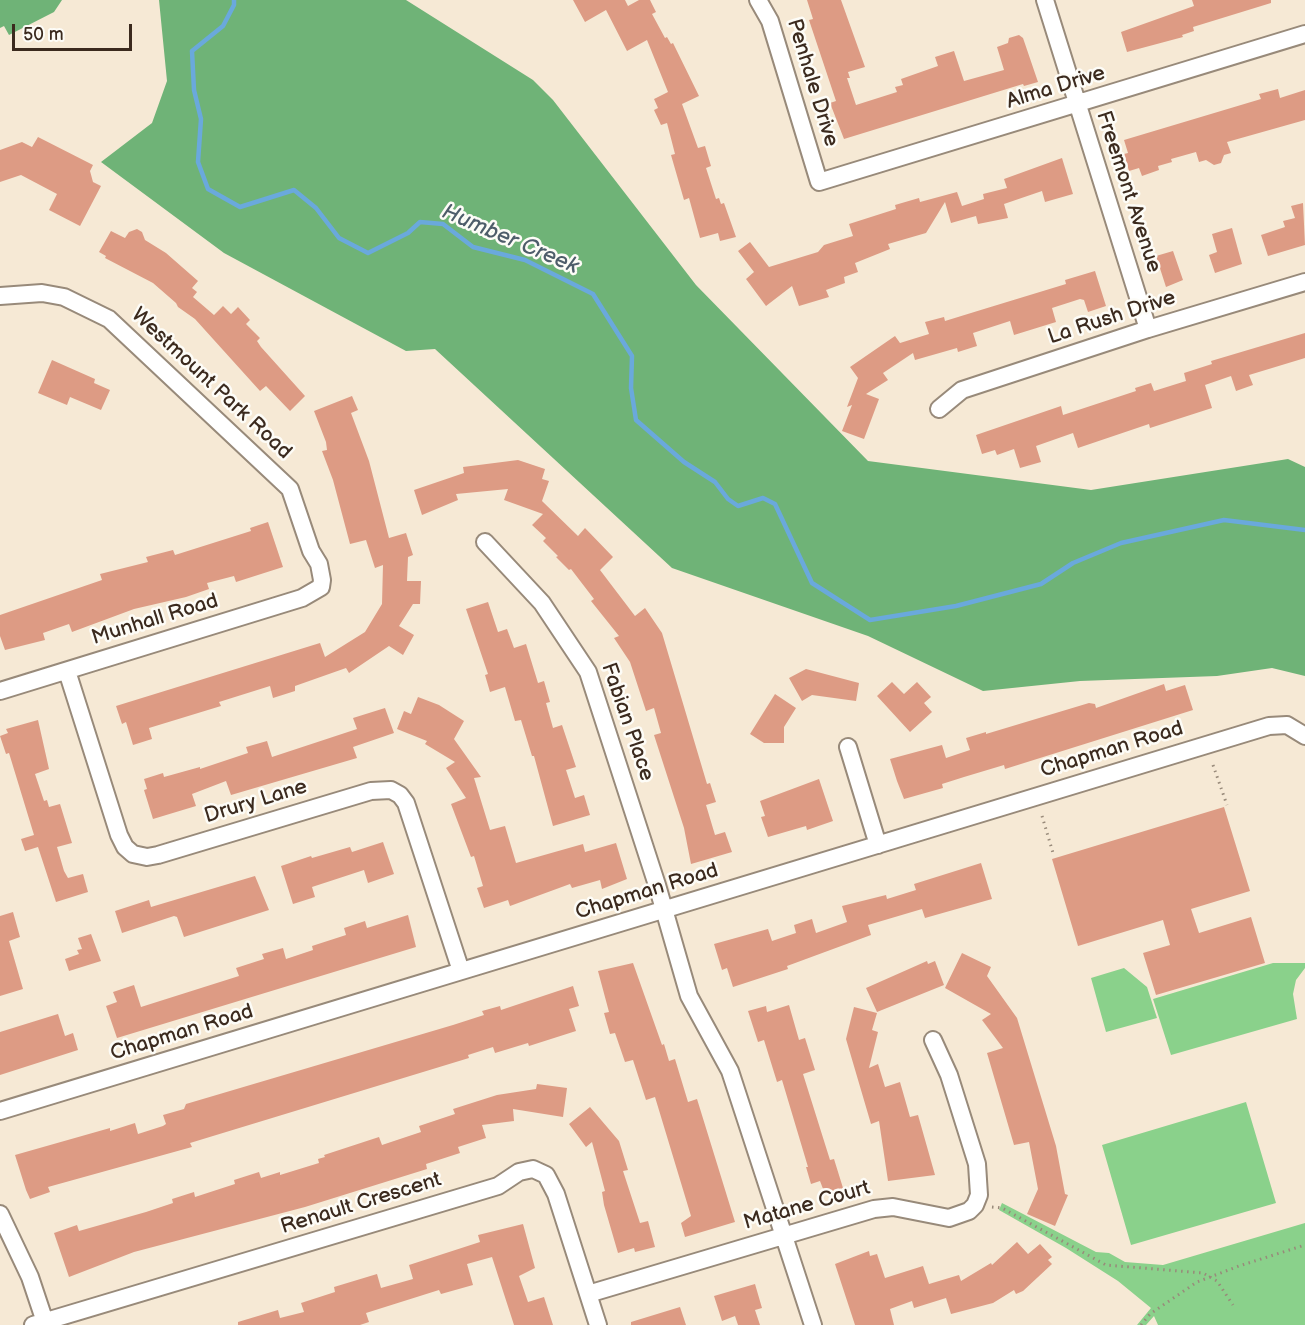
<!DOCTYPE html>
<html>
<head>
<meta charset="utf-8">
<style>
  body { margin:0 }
  #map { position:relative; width:1305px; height:1325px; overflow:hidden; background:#f6e9d5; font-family:"Balsamiq Sans",sans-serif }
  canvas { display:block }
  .scale { position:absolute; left:12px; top:24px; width:120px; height:27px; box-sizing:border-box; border:3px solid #3b2a1e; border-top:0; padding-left:8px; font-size:18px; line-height:21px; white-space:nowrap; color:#3b2a1e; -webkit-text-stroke:4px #fdfcf7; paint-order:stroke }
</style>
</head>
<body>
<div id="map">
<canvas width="1305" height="1325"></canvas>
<div class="scale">50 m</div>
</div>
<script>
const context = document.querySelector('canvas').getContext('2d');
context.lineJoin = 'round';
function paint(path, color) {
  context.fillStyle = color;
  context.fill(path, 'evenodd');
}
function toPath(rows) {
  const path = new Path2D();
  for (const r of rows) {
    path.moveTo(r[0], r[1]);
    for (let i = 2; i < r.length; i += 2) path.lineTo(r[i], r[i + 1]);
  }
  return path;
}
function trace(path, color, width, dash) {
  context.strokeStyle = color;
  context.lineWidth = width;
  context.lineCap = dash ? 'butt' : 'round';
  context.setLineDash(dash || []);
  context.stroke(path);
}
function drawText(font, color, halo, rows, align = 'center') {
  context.font = font + ' "Balsamiq Sans",sans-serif';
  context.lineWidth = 5;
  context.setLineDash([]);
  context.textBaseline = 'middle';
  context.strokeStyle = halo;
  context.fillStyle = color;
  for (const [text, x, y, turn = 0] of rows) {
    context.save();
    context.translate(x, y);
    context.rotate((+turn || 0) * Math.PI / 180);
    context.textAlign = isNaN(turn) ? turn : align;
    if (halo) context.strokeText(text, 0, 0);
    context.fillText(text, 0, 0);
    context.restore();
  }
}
const green = toPath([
  [1273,963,1305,963,1305,968,1296,980,1293,994,1297,1019,1171,1055,1153,999],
  [1124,968,1147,987,1157,1018,1106,1032,1091,978],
  [1246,1102,1276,1203,1131,1245,1102,1145],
  [1002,1203,1096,1252,1109,1253,1125,1262,1163,1265,1305,1223,1305,1325,1158,1325,1154,1316,1146,1325,1137,1325,1151,1308,1118,1281,1066,1248,999,1210]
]);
const forest = toPath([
  [0,0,62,0,54,12,9,35,4,26,0,28],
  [159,0,406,0,533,80,553,100,696,285,868,461,1091,490,1288,459,1305,467,1305,676,1272,668,1217,676,1080,681,983,691,868,636,672,568,435,349,406,351,224,253,101,162,152,123,167,81]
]);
const stream = toPath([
  [234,0,234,5,223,26,192,51,194,90,201,119,198,162,208,189,240,207,294,190,316,208,339,238,368,253,408,233,420,222,443,224,473,247,525,260,593,294,632,356,631,388,636,420,684,462,715,482,728,499,738,506,763,498,775,504,812,583,870,620,956,606,1041,584,1073,563,1121,543,1224,520,1305,530]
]);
const building = toPath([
  [573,0,625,0,628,6,639,0,650,0,656,12,652,14,665,38,667,37,671,44,673,43,699,96,682,104,698,148,705,146,711,166,706,168,716,199,719,198,721,204,724,203,736,237,720,241,718,233,700,238,689,198,684,200,671,155,675,154,667,123,661,125,654,110,658,108,654,99,668,92,647,40,627,51,606,10,585,22],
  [807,0,841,0,865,67,848,72,850,78,847,78,856,105,897,92,895,87,903,85,901,79,938,66,935,57,954,51,964,81,1004,70,997,47,1008,43,1009,38,1019,35,1023,38,1038,82,1024,86,1023,84,844,139,830,103,836,101,809,20,813,19],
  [1192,0,1271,0,1271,3,1193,27,1194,31,1182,35,1183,37,1127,52,1121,32,1194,6],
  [1278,89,1280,98,1305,90,1305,120,1227,142,1231,153,1224,155,1221,163,1214,165,1206,160,1199,162,1196,152,1171,159,1172,162,1158,166,1159,170,1142,176,1139,168,1129,171,1124,154,1128,153,1124,140,1261,99,1259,94],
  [38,137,93,165,90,171,93,182,101,186,80,226,49,210,57,194,21,175,0,182,0,150,22,142,32,147],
  [1062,158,1073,194,1045,202,1042,191,1004,204,1008,218,978,224,976,216,951,223,945,202,926,233,888,244,890,249,855,263,858,272,844,277,845,283,826,290,829,297,799,306,792,286,766,306,746,279,754,272,738,251,750,242,769,267,818,252,824,245,853,236,849,224,896,209,895,205,919,198,920,202,957,192,962,206,984,199,983,194,1007,188,1004,179],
  [1303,203,1305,245,1268,256,1261,235,1285,227,1283,221,1295,218,1291,206],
  [1232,228,1242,264,1215,273,1209,255,1217,252,1212,234],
  [137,229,142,232,145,240,166,253,198,281,192,288,197,292,193,297,214,315,223,306,231,314,238,307,250,320,246,324,260,338,257,341,261,347,305,396,290,411,266,386,260,391,195,319,178,307,176,303,153,283,105,258,106,256,99,252,111,231,125,238,129,232],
  [1173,251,1183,280,1166,287,1156,256],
  [1095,271,1106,306,1088,312,1084,300,1080,299,1052,308,1056,322,1014,335,1010,321,973,333,977,346,958,352,957,348,915,360,913,353,883,373,888,380,866,394,879,399,864,439,842,431,852,405,847,407,858,378,850,367,895,336,900,343,929,334,925,322,944,317,945,321,984,309,1066,284,1065,280],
  [1305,333,1305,358,1249,375,1253,385,1236,391,1231,376,1205,385,1212,408,1150,428,1149,424,1078,448,1073,433,1036,446,1041,462,1020,468,1014,449,997,455,995,450,982,454,976,435,1061,406,1063,415,1136,391,1135,388,1151,383,1154,391,1186,381,1184,373,1212,364,1211,361],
  [52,360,95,379,94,383,110,390,101,410,70,397,67,405,38,393],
  [352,396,358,410,351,413,369,461,389,538,406,533,413,555,408,557,407,581,421,581,420,604,413,604,399,626,414,635,403,655,389,646,349,673,346,668,295,686,295,691,273,698,270,686,219,702,221,706,149,728,152,739,133,745,126,722,122,724,116,706,320,643,325,657,365,632,382,604,383,565,375,568,366,540,350,544,333,480,322,451,327,450,326,442,314,411],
  [518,460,545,469,542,479,549,481,542,501,578,536,585,528,613,557,600,570,635,616,645,608,662,633,707,784,710,783,716,802,706,805,715,835,725,832,732,852,691,864,684,828,654,735,661,733,654,708,646,711,630,662,614,638,619,636,591,601,594,599,571,569,569,570,556,557,558,556,543,541,546,538,532,525,543,514,504,500,508,489,456,494,458,500,422,515,414,490,464,473,463,467],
  [268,522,283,567,236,582,234,576,207,583,209,589,186,597,134,609,72,632,69,624,43,633,45,640,5,650,0,636,0,615,102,580,100,574,148,562,146,557,173,550,175,555,251,531,250,528],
  [488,602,498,632,507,629,514,648,526,644,538,683,544,681,550,702,546,703,553,728,562,725,576,767,566,770,575,798,584,795,590,815,553,826,534,756,532,756,521,720,515,721,505,687,490,692,485,675,488,674,466,609],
  [806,669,859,683,856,701,812,695,802,701,789,678],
  [892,682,904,694,917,682,931,697,924,703,932,712,910,732,877,696],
  [1164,684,1166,691,1185,685,1193,710,1005,769,1004,765,964,777,942,784,943,788,904,799,897,781,890,759,942,745,946,758,970,750,966,738,986,732,986,734,1089,703,1095,704,1096,708],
  [775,694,796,708,784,727,784,743,764,743,750,734],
  [418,697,439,705,464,721,454,739,481,777,474,778,490,830,505,826,516,863,583,844,585,852,616,843,627,879,602,889,600,880,572,888,570,884,510,906,508,900,484,908,477,888,483,886,474,856,471,857,451,804,466,798,446,768,455,762,425,744,427,741,397,729,404,711,411,714],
  [385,708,394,733,353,747,357,758,231,795,226,781,192,794,196,806,153,819,144,790,147,789,144,779,163,773,164,777,200,767,200,769,248,753,246,747,267,741,272,757,357,729,353,718],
  [38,720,49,769,35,774,44,801,47,800,49,807,60,804,72,843,57,847,64,871,68,878,83,874,88,892,56,902,38,847,25,851,21,839,34,835,9,753,6,754,0,736,8,733,6,729],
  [819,779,833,821,807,830,806,826,768,837,761,817,765,816,760,801],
  [1224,807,1250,891,1191,909,1199,933,1251,917,1265,963,1156,995,1143,953,1170,945,1163,920,1078,946,1052,859],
  [383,842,394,874,368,883,364,870,312,887,315,897,293,904,281,866,311,856,312,858,350,847,352,852],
  [981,863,992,899,925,918,922,909,868,925,871,935,787,966,788,969,733,987,727,968,722,970,714,944,768,929,772,941,796,933,794,925,812,919,816,933,847,922,842,906,886,895,887,899,916,890,914,884],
  [255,876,269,910,184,937,177,917,174,916,122,933,115,911,149,900,151,907],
  [13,912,20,937,9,941,23,989,0,996,0,916],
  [408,915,416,947,117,1038,106,1006,117,1002,113,992,134,985,141,1007,239,976,236,968,264,959,262,954,283,948,286,959,313,950,312,946,346,935,344,928,365,921,367,928],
  [91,934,101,961,69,971,65,959,79,954,77,950,82,949,78,938],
  [962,953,991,967,987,976,1017,1018,1056,1146,1065,1194,1068,1195,1055,1226,1027,1214,1038,1189,1029,1142,1014,1145,987,1053,1003,1048,982,1020,991,1014,945,988],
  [927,961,928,964,935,961,944,985,877,1012,866,988],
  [633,963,662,1045,664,1044,669,1061,675,1059,688,1102,697,1099,735,1222,685,1237,681,1223,691,1216,655,1097,646,1100,633,1060,625,1062,615,1033,610,1034,604,1013,609,1012,598,971],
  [573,986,579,1006,569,1009,576,1031,529,1046,528,1043,495,1053,493,1047,468,1055,469,1058,190,1143,192,1147,48,1187,50,1192,30,1199,26,1190,15,1155,110,1128,110,1131,135,1123,138,1134,163,1126,166,1124,163,1115,184,1109,186,1104,453,1025,484,1015,482,1011,500,1006,501,1010],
  [789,1005,799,1040,805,1038,815,1070,803,1074,830,1160,834,1159,843,1188,825,1194,820,1181,811,1184,806,1167,808,1167,782,1080,777,1082,764,1040,758,1042,748,1011,766,1006,767,1012],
  [854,1007,877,1013,872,1030,878,1032,869,1068,878,1064,885,1087,900,1082,910,1117,918,1115,935,1175,888,1181,879,1121,871,1124,846,1039],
  [58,1014,65,1036,73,1033,78,1050,0,1075,0,1032],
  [537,1084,567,1088,563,1117,513,1109,514,1121,482,1125,486,1138,458,1147,460,1153,426,1164,427,1169,305,1207,134,1252,69,1277,54,1233,77,1225,79,1231,146,1212,173,1203,172,1199,194,1192,195,1197,235,1184,234,1180,259,1172,261,1178,280,1172,280,1175,319,1163,318,1159,325,1157,324,1155,379,1137,382,1145,421,1132,419,1126,455,1114,453,1109,497,1095,536,1089],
  [590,1107,619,1141,628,1170,623,1171,640,1223,648,1221,655,1247,635,1252,634,1248,618,1253,604,1205,602,1192,605,1191,592,1142,586,1147,569,1124],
  [523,1224,535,1268,519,1276,528,1302,544,1297,553,1325,514,1325,492,1257,467,1264,473,1285,441,1294,439,1290,366,1313,369,1322,360,1325,238,1325,238,1322,278,1310,280,1318,304,1312,301,1303,335,1292,334,1287,377,1274,381,1288,413,1279,409,1265,480,1242,478,1235],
  [1017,1242,1028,1254,1040,1244,1052,1257,1048,1260,1052,1264,1023,1291,1016,1294,1014,1290,993,1303,951,1314,946,1298,914,1308,912,1301,890,1309,894,1325,855,1325,835,1264,869,1251,870,1256,877,1254,885,1278,923,1266,929,1284,959,1275,961,1281,991,1263,992,1265],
  [755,1284,762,1308,755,1310,760,1325,738,1325,735,1316,722,1321,714,1296],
  [680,1307,686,1325,631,1325,631,1322]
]);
const path = toPath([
  [1213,765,1227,805],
  [1042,816,1053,853],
  [992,1207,1002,1208,1106,1265,1203,1273,1217,1281,1233,1305],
  [1141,1325,1150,1314,1197,1282,1239,1266,1305,1245]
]);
const minor = toPath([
  [758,0,770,21,819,182,1305,34],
  [1045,0,1148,329],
  [0,296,42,293,64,297,109,319,290,489,311,551,319,564,322,580,321,587,302,598,0,691],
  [939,409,962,390,1148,329,1305,282],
  [485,542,542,603,588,672,657,885,689,996,730,1071,813,1325],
  [67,671,119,835,125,847,133,854,147,857,158,855,371,791,391,790,400,795,406,803,461,971],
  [848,747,878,845],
  [0,1111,1269,726,1287,725,1305,736],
  [0,1214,30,1277,46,1325],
  [588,1294,874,1209,893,1207,949,1218,969,1211,975,1205,979,1195,977,1164,949,1075,933,1040],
  [33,1325,498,1186,519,1172,533,1169,546,1175,556,1194,598,1325]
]);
const streetNames = [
  ["Penhale Drive",812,83,73],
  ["Alma Drive",1056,88,-17],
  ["Freemont Avenue",1128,192,72],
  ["La Rush Drive",1112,318,-18],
  ["Westmount Park Road",211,384,43],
  ["Munhall Road",155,620,-17],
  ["Fabian Place",627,722,71],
  ["Chapman Road",1112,750,-17],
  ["Drury Lane",256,802,-17],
  ["Chapman Road",647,892,-17],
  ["Chapman Road",182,1033,-17],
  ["Renault Crescent",361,1204,-17],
  ["Matane Court",807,1206,-16]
];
const waterNames = [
  ["Humber Creek",510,240,23]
];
paint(green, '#8ad18b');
paint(forest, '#6fb377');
trace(stream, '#6aa9dc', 4.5);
paint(building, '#dd9b84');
trace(minor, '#988a7a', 20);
trace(path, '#988a7a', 3, [1.5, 4.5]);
trace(minor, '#fff', 16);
drawText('21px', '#3b2a1e', '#fdfcf7', streetNames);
drawText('italic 22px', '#4e5d6a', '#fdfcf7', waterNames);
</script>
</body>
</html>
